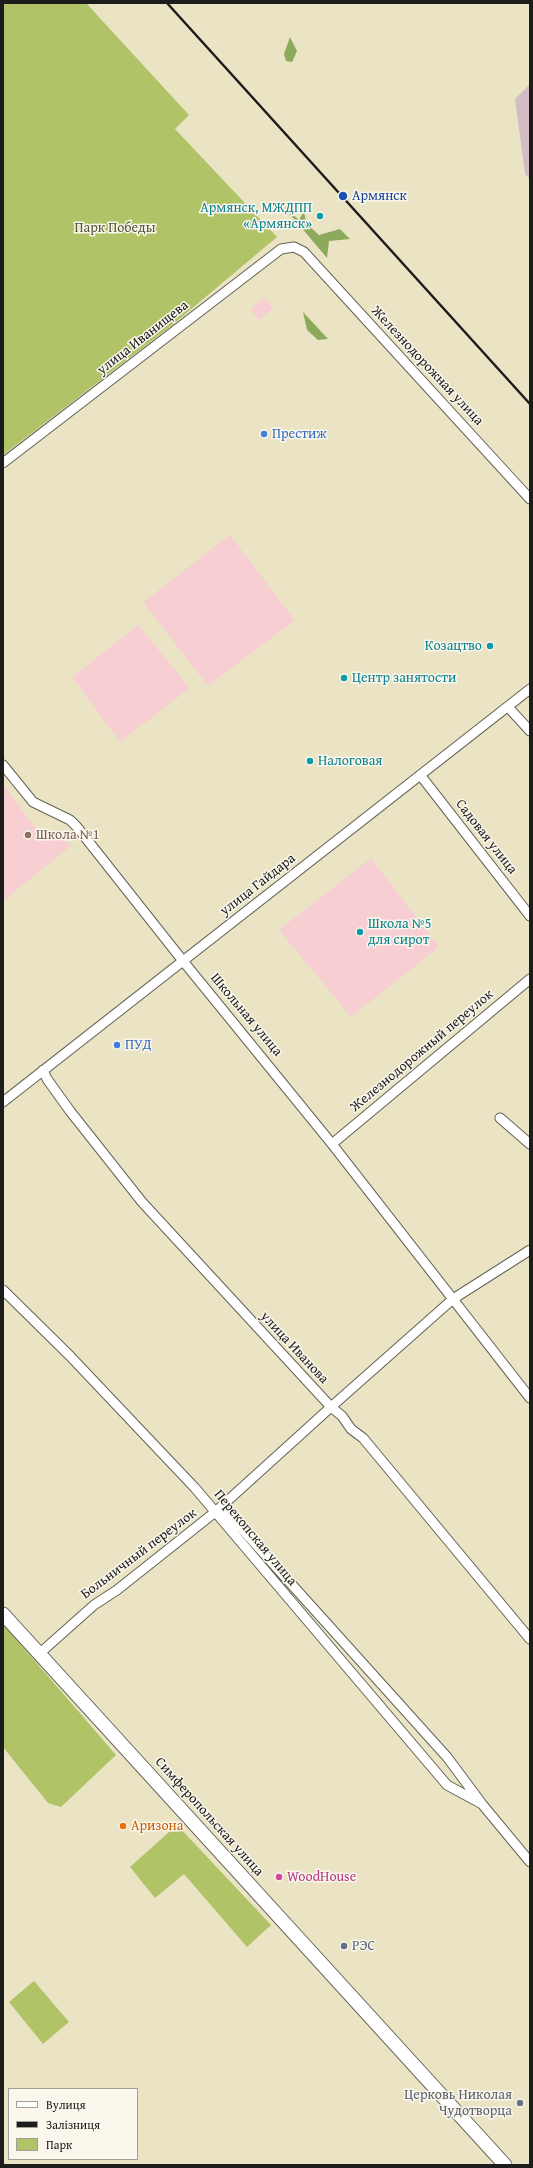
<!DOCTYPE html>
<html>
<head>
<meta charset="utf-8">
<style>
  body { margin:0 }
  #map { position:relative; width:533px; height:2168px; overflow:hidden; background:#eae4c4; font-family:"Gentium Book Plus",serif }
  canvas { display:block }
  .frame { position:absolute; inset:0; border:4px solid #1c1c1c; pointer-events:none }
  .legend { position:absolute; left:8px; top:2088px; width:130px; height:72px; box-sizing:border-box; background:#fbf7ec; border:1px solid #a29f99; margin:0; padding:5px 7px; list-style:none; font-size:12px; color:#1c1c1c }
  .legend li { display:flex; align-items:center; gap:8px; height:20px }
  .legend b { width:20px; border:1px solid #a29f99 }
</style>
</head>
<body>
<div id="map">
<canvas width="533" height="2168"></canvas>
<div class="frame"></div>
<ul class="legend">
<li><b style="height:5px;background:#fff"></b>Вулиця</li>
<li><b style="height:5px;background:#1c1c1c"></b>Залізниця</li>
<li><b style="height:11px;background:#b0c367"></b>Парк</li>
</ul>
</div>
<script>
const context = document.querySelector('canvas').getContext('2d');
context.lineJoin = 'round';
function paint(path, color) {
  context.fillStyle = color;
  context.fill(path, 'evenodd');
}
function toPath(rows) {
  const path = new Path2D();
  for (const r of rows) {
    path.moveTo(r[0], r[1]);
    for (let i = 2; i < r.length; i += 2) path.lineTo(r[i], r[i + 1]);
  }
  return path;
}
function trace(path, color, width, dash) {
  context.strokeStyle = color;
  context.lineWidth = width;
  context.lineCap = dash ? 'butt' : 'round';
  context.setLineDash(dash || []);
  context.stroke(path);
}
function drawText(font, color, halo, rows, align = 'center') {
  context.font = font + ' "Gentium Book Plus",serif';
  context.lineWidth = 3;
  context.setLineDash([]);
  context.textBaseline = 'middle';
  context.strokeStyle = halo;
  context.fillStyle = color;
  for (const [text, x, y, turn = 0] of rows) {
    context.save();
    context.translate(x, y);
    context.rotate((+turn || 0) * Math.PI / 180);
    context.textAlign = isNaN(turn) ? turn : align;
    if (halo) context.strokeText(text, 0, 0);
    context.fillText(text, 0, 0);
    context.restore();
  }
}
const built = toPath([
  [265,297,273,308,259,320,250,309],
  [230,535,295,620,208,686,143,602],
  [138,625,190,688,120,742,72,677],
  [3,784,34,826,72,845,3,901],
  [371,858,439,947,351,1017,279,930]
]);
const industrial = toPath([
  [530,84,530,179,525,174,515,99]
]);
const green = toPath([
  [3,3,86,3,189,115,175,129,277,237,171,326,3,455],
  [3,1624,116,1755,61,1807,48,1803,3,1747],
  [177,1825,271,1925,247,1947,184,1874,155,1898,130,1867],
  [34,1981,69,2022,43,2044,9,2002]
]);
const forest = toPath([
  [290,37,297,51,292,62,286,61,284,54],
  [284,207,299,220,304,211,306,223,319,235,340,229,350,239,329,241,327,258],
  [303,312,328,339,318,340,307,330]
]);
const minor = toPath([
  [3,463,281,249,294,247,304,252,530,499],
  [508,707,530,731],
  [3,765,33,802,70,820,77,827,183,961,332,1144,530,1398],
  [421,776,530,916],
  [43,1070,47,1079,70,1111,142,1202,331,1407,342,1416,351,1429,363,1438,530,1639],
  [3,1102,530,689],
  [500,1118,530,1144],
  [332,1144,530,979],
  [3,1290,70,1356,195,1488,447,1785,482,1804],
  [222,1507,447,1757,482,1804,530,1862],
  [39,1654,94,1605,117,1590,214,1513,331,1407,453,1299,530,1250]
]);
const highway = toPath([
  [3,1614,505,2165]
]);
const rail = toPath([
  [167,3,530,404]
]);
const markers = [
  [343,196,5,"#1a4fb4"],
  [320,216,4,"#0f9aa8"],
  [264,434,4,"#3f7fe0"],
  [490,646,4,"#0f9aa8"],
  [344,678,4,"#0f9aa8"],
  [310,761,4,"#0f9aa8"],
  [28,835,4,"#8d6e63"],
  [360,932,4,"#0f9aa8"],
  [117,1045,4,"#3f7fe0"],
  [123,1826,4,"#e8710a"],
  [279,1877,4,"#d1479c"],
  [344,1946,4,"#5c6f8a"],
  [520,2103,4,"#6b7280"]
];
const transitNames = [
  ["Армянск",352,196]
];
const cultureNames = [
  ["Армянск, МЖДПП",312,208,"right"],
  ["«Армянск»",312,224,"right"],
  ["Козацтво",482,646,"right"],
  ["Центр занятости",352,678],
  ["Налоговая",318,761],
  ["Школа №5",368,924],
  ["для сирот",368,940]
];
const parkNames = [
  ["Парк Победы",115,228]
];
const streetNames = [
  ["улица Иванищева",143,338,-38],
  ["Железнодорожная улица",427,366,47],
  ["Садовая улица",486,837,52],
  ["улица Гайдара",258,885,-38],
  ["Школьная улица",246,1015,50],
  ["Железнодорожный переулок",422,1051,-40],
  ["улица Иванова",294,1348,47],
  ["Перекопская улица",255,1538,50],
  ["Больничный переулок",139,1554,-37],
  ["Симферопольская улица",209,1817,48]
];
const shopNames = [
  ["Престиж",272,434],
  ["ПУД",125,1045]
];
const educationNames = [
  ["Школа №1",36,835]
];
const foodNames = [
  ["Аризона",131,1826]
];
const hotelNames = [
  ["WoodHouse",287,1877]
];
const serviceNames = [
  ["РЭС",352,1946]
];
const worshipNames = [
  ["Церковь Николая",512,2095],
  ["Чудотворца",512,2111]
];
paint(built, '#f7cfd2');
paint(industrial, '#d2bdc6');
paint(green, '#b0c367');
paint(forest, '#8ca95c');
trace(minor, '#646257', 11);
trace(highway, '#646257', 15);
trace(minor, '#fff', 9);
trace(highway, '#fff', 13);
trace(rail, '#1c1c1c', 2.5);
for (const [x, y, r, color] of markers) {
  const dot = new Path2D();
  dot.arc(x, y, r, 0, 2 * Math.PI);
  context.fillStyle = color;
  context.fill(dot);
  trace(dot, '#fbf7ec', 1.5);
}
drawText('14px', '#164399', '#fbf7ec', transitNames, 'left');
drawText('14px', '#0d838f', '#fbf7ec', cultureNames, 'left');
drawText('14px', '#505636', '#fbf7ec', parkNames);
drawText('14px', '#1c1c1c', '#fbf7ec', streetNames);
drawText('14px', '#366cbe', '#fbf7ec', shopNames, 'left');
drawText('14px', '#785e54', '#fbf7ec', educationNames, 'left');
drawText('14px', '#c56008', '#fbf7ec', foodNames, 'left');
drawText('14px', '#b23c85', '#fbf7ec', hotelNames, 'left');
drawText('14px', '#4e5e75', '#fbf7ec', serviceNames, 'left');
drawText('14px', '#5b616d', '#fbf7ec', worshipNames, 'right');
</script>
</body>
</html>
